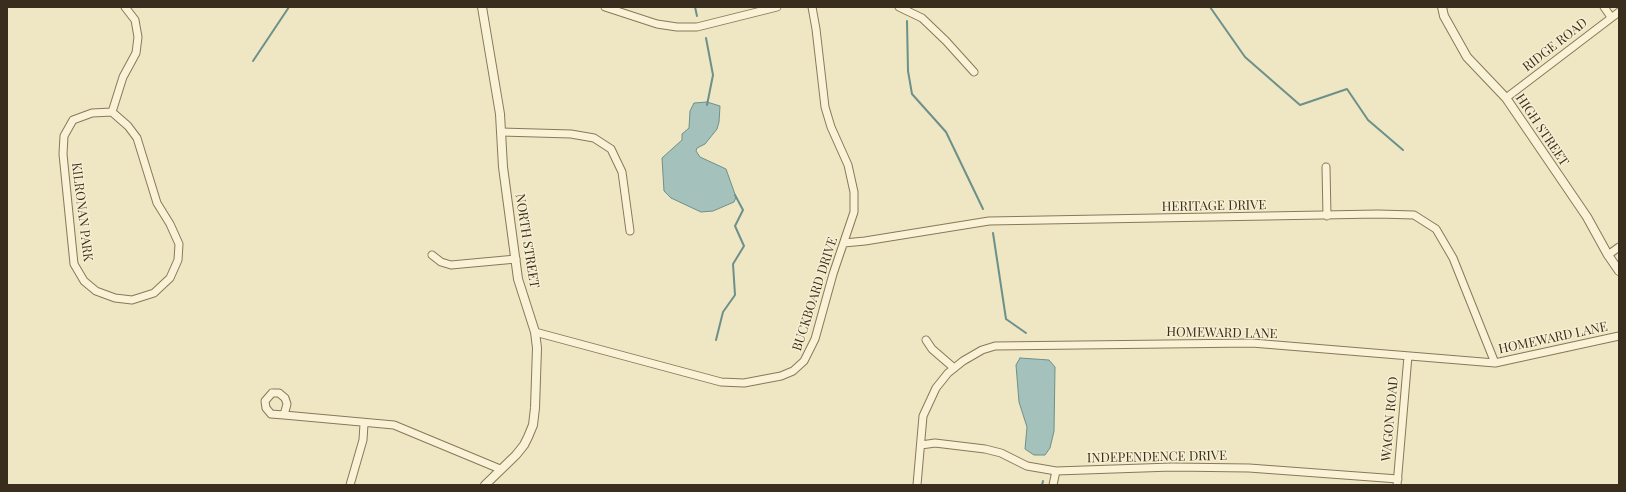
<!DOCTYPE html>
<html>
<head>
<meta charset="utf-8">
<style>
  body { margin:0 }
  #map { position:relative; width:1626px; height:492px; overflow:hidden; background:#efe6c3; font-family:"Playfair Display",serif }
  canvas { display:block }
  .frame { position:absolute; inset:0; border:8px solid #392d1e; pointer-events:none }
</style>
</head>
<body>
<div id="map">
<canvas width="1626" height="492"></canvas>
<div class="frame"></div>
</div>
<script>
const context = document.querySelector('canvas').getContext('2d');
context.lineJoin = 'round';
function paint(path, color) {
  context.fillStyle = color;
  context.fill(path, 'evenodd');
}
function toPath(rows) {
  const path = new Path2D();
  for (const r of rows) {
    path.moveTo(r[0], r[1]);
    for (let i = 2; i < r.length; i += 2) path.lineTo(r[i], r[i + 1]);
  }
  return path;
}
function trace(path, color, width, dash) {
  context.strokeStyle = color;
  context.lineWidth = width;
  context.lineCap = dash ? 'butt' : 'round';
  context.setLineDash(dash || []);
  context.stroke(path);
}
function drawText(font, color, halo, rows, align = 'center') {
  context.font = font + ' "Playfair Display",serif';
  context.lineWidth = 3;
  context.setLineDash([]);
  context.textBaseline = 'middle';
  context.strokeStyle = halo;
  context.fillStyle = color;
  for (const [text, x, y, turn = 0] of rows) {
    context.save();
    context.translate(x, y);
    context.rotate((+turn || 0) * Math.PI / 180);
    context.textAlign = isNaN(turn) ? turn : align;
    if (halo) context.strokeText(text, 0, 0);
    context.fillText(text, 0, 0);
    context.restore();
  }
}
const water = toPath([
  [707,102,720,106,719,122,717,129,705,144,697,148,696,151,700,157,726,169,736,197,734,202,713,211,701,212,671,198,664,191,662,158,682,140,682,134,689,128,690,111,694,103,707,102],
  [1020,358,1049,360,1055,367,1054,431,1050,448,1045,455,1034,455,1025,449,1027,427,1019,402,1016,365,1020,358]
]);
const stream = toPath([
  [695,7,697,16],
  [1210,7,1245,57,1300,105,1347,89,1368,120,1403,150],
  [907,21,908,71,912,94,946,132,983,209],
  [706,38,713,75,707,105],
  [253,61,289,7],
  [993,233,1006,319,1026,333],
  [716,340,723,312,735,295,733,264,744,246,735,226,743,210,735,195],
  [1042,485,1043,481]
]);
const minor = toPath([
  [605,7,657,24,677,27,697,27,777,7],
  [899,7,922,18,946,41,974,72],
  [1604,7,1611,17],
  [1506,98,1619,12],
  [112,112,128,126,137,138,157,203,170,224,179,244,178,260,170,278,154,293,132,300,115,298,96,291,84,281,74,264,63,154,64,136,73,120,92,113,112,112],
  [112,112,123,77,136,53,138,37,135,20,125,7],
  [501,132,571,134,594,138,611,149,622,172,630,231],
  [1326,167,1327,216],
  [844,243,865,241,989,221,1378,214,1414,215,1436,229,1453,258,1495,363],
  [432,255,441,262,451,265,516,259],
  [1608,255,1619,247],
  [535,332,721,382,744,383,781,376,793,371,804,361,815,339,833,274,854,212,854,192,848,165,831,127,825,107,816,29,812,7],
  [926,340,932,349,954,368],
  [272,393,279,393,285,398,287,404,284,415,271,414,266,408,265,401,272,393],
  [284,415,394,425,500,469],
  [921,445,935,443,985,449,1001,453,1027,466,1056,471,1172,467,1249,468,1398,479],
  [350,485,363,440,364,424],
  [917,485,923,416,936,388,948,373,963,361,982,350,995,346,1252,343,1495,363,1619,336],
  [1053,485,1056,471],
  [1397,485,1408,356]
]);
const tertiary = toPath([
  [482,7,500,114,503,167,518,279,535,332,537,348,535,408,533,425,528,437,524,445,516,455,485,485],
  [1442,7,1444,16,1467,57,1506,98,1587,217,1608,255,1619,271]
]);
const streetNames = [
  ["RIDGE ROAD",1555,45,-38],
  ["HIGH STREET",1542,130,56],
  ["HERITAGE DRIVE",1214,206,-1],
  ["KILRONAN PARK",82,212,83],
  ["NORTH STREET",527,241,81],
  ["BUCKBOARD DRIVE",815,294,-72],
  ["HOMEWARD LANE",1222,333,1],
  ["HOMEWARD LANE",1553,338,-12],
  ["WAGON ROAD",1390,419,-85],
  ["INDEPENDENCE DRIVE",1157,457,-1]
];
paint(water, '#a5c1bc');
trace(water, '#6c908a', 1);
trace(stream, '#6c908a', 2);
trace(minor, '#897859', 9);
trace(tertiary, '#897859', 10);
trace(minor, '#f9f2d6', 7);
trace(tertiary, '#f9f2d6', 8);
drawText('13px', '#392d1e', '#f6efd2', streetNames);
</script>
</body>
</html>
